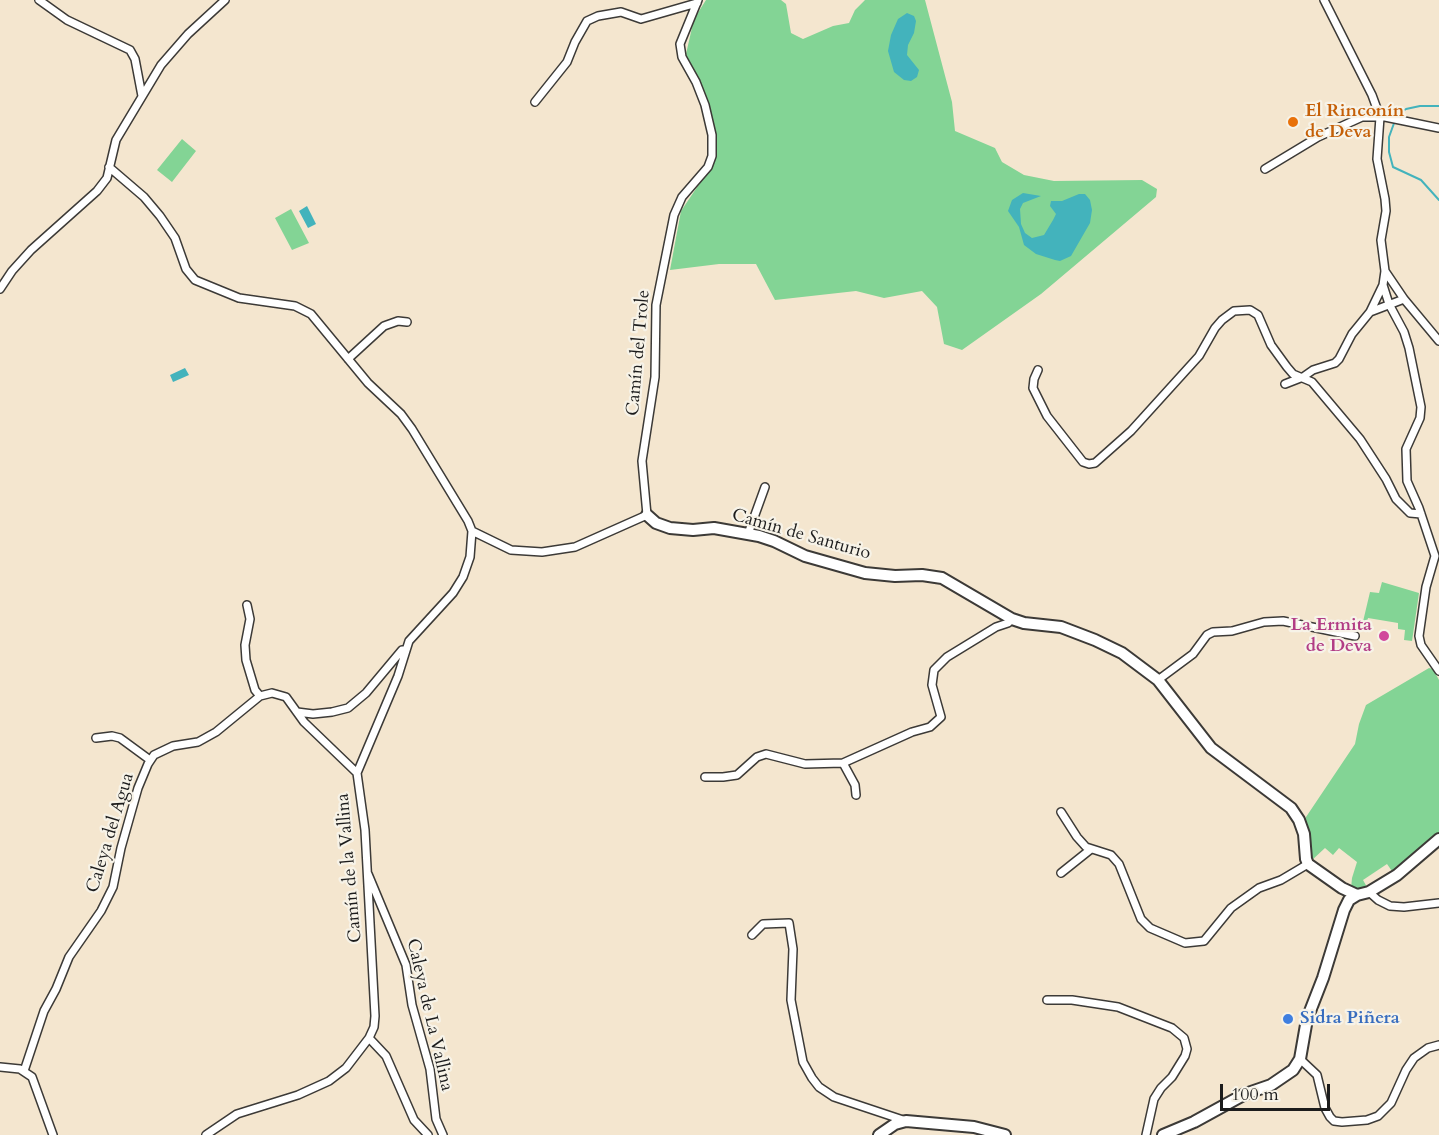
<!DOCTYPE html>
<html>
<head>
<meta charset="utf-8">
<style>
  body { margin:0 }
  #map { position:relative; width:1439px; height:1135px; overflow:hidden; background:#f4e6cf; font-family:Cardo,serif }
  canvas { display:block }
  .scale { position:absolute; left:1220px; top:1084px; width:110px; height:27px; box-sizing:border-box; border:3px solid #1c1c1c; border-top:0; padding-left:8px; font-size:18px; line-height:21px; white-space:nowrap; color:#1c1c1c; -webkit-text-stroke:4px #f7f3e8; paint-order:stroke }
</style>
</head>
<body>
<div id="map">
<canvas width="1439" height="1135"></canvas>
<div class="scale">100 m</div>
</div>
<script>
const context = document.querySelector('canvas').getContext('2d');
context.lineJoin = 'round';
function paint(path, color) {
  context.fillStyle = color;
  context.fill(path, 'evenodd');
}
function toPath(rows) {
  const path = new Path2D();
  for (const r of rows) {
    path.moveTo(r[0], r[1]);
    for (let i = 2; i < r.length; i += 2) path.lineTo(r[i], r[i + 1]);
  }
  return path;
}
function trace(path, color, width, dash) {
  context.strokeStyle = color;
  context.lineWidth = width;
  context.lineCap = dash ? 'butt' : 'round';
  context.setLineDash(dash || []);
  context.stroke(path);
}
function drawText(font, color, halo, rows, align = 'center') {
  context.font = font + ' Cardo,serif';
  context.lineWidth = 4.5;
  context.setLineDash([]);
  context.textBaseline = 'middle';
  context.strokeStyle = halo;
  context.fillStyle = color;
  for (const [text, x, y, turn = 0] of rows) {
    context.save();
    context.translate(x, y);
    context.rotate((+turn || 0) * Math.PI / 180);
    context.textAlign = isNaN(turn) ? turn : align;
    if (halo) context.strokeText(text, 0, 0);
    context.fillText(text, 0, 0);
    context.restore();
  }
}
const green = toPath([
  [706,0,781,0,786,4,791,33,803,39,833,26,849,23,855,10,865,0,925,0,952,102,955,131,995,148,1002,162,1024,175,1054,181,1142,180,1157,189,1156,197,1041,294,962,350,944,344,937,307,922,291,884,298,856,291,775,300,756,264,719,264,670,270,681,211,716,159,707,112,686,54,694,19],
  [182,139,196,151,172,182,157,170],
  [291,209,309,243,292,250,275,218],
  [1382,582,1419,593,1412,641,1404,640,1405,630,1398,629,1398,623,1368,618,1365,630,1361,630,1370,592,1379,593],
  [1429,668,1433,669,1439,680,1439,833,1394,874,1387,864,1363,880,1368,889,1351,889,1352,878,1357,862,1339,848,1333,855,1325,848,1311,861,1304,820,1355,744,1359,724,1366,705]
]);
const water = toPath([
  [907,13,914,16,916,21,914,33,908,45,907,55,919,70,917,77,911,81,904,80,894,72,888,51,891,35,898,19],
  [1023,193,1041,196,1023,203,1020,209,1021,224,1025,233,1032,238,1044,235,1053,220,1056,214,1050,206,1051,201,1062,201,1079,194,1085,194,1090,200,1092,210,1090,223,1071,256,1060,261,1055,260,1036,254,1024,245,1019,227,1008,211,1012,200],
  [307,206,316,224,308,228,299,211],
  [185,368,189,375,173,382,170,375]
]);
const stream = toPath([
  [1439,106,1420,106,1406,109,1397,115,1389,137,1389,152,1393,167,1421,180,1439,200]
]);
const street = toPath([
  [39,0,67,20,130,50,135,59,142,96],
  [1324,0,1372,95,1380,117,1377,159,1385,199,1386,211,1381,240,1385,271,1383,285,1389,304,1404,332,1409,348,1421,407,1420,418,1406,449,1407,481,1419,508,1435,556,1426,587,1419,636,1421,645,1439,671],
  [535,102,567,62,575,42,587,21,598,16,621,12,641,19,697,3],
  [109,167,144,197,160,216,175,238,186,269,195,280,239,298,295,306,311,314,368,383,401,414,412,429,468,521,472,531,511,550,542,552,575,547,647,515,642,461,655,377,656,305,674,215,682,197,708,167,712,156,712,135,705,105,696,82,682,57,680,44,698,0],
  [1265,169,1318,137,1362,117,1385,117,1439,128],
  [1385,271,1404,299,1439,341],
  [0,289,12,271,31,250,97,191,107,178,116,140,161,65,188,34,225,0],
  [1370,312,1404,299],
  [348,359,384,326,398,321,407,322],
  [1038,370,1034,379,1033,388,1047,416,1083,462,1089,464,1095,463,1131,431,1199,356,1215,328,1222,320,1234,311,1250,310,1258,315,1271,345,1287,367,1293,374,1312,382,1360,439,1386,479,1396,499,1410,513,1421,514],
  [1285,384,1303,377,1313,370,1335,363,1339,359,1352,334,1370,312,1383,285],
  [748,534,765,487],
  [247,605,250,619,245,645,246,660,255,690,260,696],
  [1158,680,1193,654,1207,635,1213,632,1232,631,1264,622,1283,621,1355,636],
  [297,712,313,714,332,712,348,708,366,693,402,650,406,650],
  [96,738,112,736,120,738,150,760],
  [843,763,855,785,856,795],
  [705,777,723,777,737,775,757,757,766,754,805,764,843,763,912,732,930,727,941,717,932,685,934,670,947,657,996,627,1008,623,1012,619],
  [1061,812,1077,837,1086,847,1111,855,1119,864,1141,919,1150,928,1185,943,1204,941,1231,908,1259,888,1281,880,1308,864],
  [1061,873,1091,849],
  [368,874,406,965,412,1005,430,1069,436,1119,443,1135],
  [1369,892,1378,900,1390,906,1404,907,1439,903],
  [752,935,763,924,789,923,793,949,791,1000,803,1062,812,1078,819,1087,834,1097,906,1121],
  [1047,1000,1072,1000,1118,1007,1172,1028,1184,1038,1187,1049,1185,1056,1172,1077,1161,1088,1154,1099,1146,1135],
  [369,1038,386,1056,414,1120,428,1135],
  [1300,1059,1317,1075,1325,1108,1330,1117,1334,1121,1342,1122,1367,1120,1378,1116,1391,1103,1406,1070,1414,1058,1428,1048,1439,1045],
  [0,1067,20,1069,32,1077,53,1135],
  [24,1071,44,1011,56,989,69,957,101,911,113,887,121,848,138,788,148,764,154,755,173,746,198,742,216,732,260,696,272,693,286,697,304,722,357,773],
  [206,1135,237,1114,298,1095,329,1081,346,1068,369,1038,374,1027,375,1016,365,830,357,773,398,676,409,641,453,593,463,577,470,557,472,531]
]);
const secondary = toPath([
  [647,515,656,523,670,528,693,530,714,528,759,536,774,541,805,556,865,573,895,576,922,575,942,578,1012,619,1024,623,1061,627,1095,640,1122,653,1158,680,1211,748,1291,808,1299,820,1304,834,1306,859,1308,864,1342,888,1357,895],
  [879,1135,895,1124,906,1121,974,1127,1005,1135],
  [1163,1135,1194,1122,1245,1094,1271,1085,1293,1070,1300,1059,1307,1019,1323,978,1344,910,1349,900,1357,895,1369,892,1397,875,1439,839]
]);
const markers = [
  [1293,122,6,"#e8710a"],
  [1384,636,6,"#d1479c"],
  [1288,1019,6,"#3f7fe0"]
];
const foodNames = [
  ["El Rinconín",1305,112],
  ["de Deva",1305,133]
];
const streetNames = [
  ["Camín del Trole",639,353,-85],
  ["Camín de Santurio",801,535,16],
  ["Caleya del Agua",111,833,-73],
  ["Camín de la Vallina",350,868,-95],
  ["Caleya de La Vallina",429,1015,77]
];
const hotelNames = [
  ["La Ermita",1372,626],
  ["de Deva",1372,647]
];
const shopNames = [
  ["Sidra Piñera",1300,1019]
];
paint(green, '#83d495');
paint(water, '#43b3bc');
trace(stream, '#43b3bc', 2);
trace(street, '#3c3a37', 10);
trace(secondary, '#3c3a37', 14);
trace(street, '#fff', 7);
trace(secondary, '#fff', 10);
for (const [x, y, r, color] of markers) {
  const dot = new Path2D();
  dot.arc(x, y, r, 0, 2 * Math.PI);
  context.fillStyle = color;
  context.fill(dot);
  trace(dot, '#f7f3e8', 2);
}
drawText('bold 18px', '#c56008', '#f7f3e8', foodNames, 'left');
drawText('18px', '#1c1c1c', '#f7f3e8', streetNames);
drawText('bold 18px', '#b23c85', '#f7f3e8', hotelNames, 'right');
drawText('bold 18px', '#366cbe', '#f7f3e8', shopNames, 'left');
</script>
</body>
</html>
